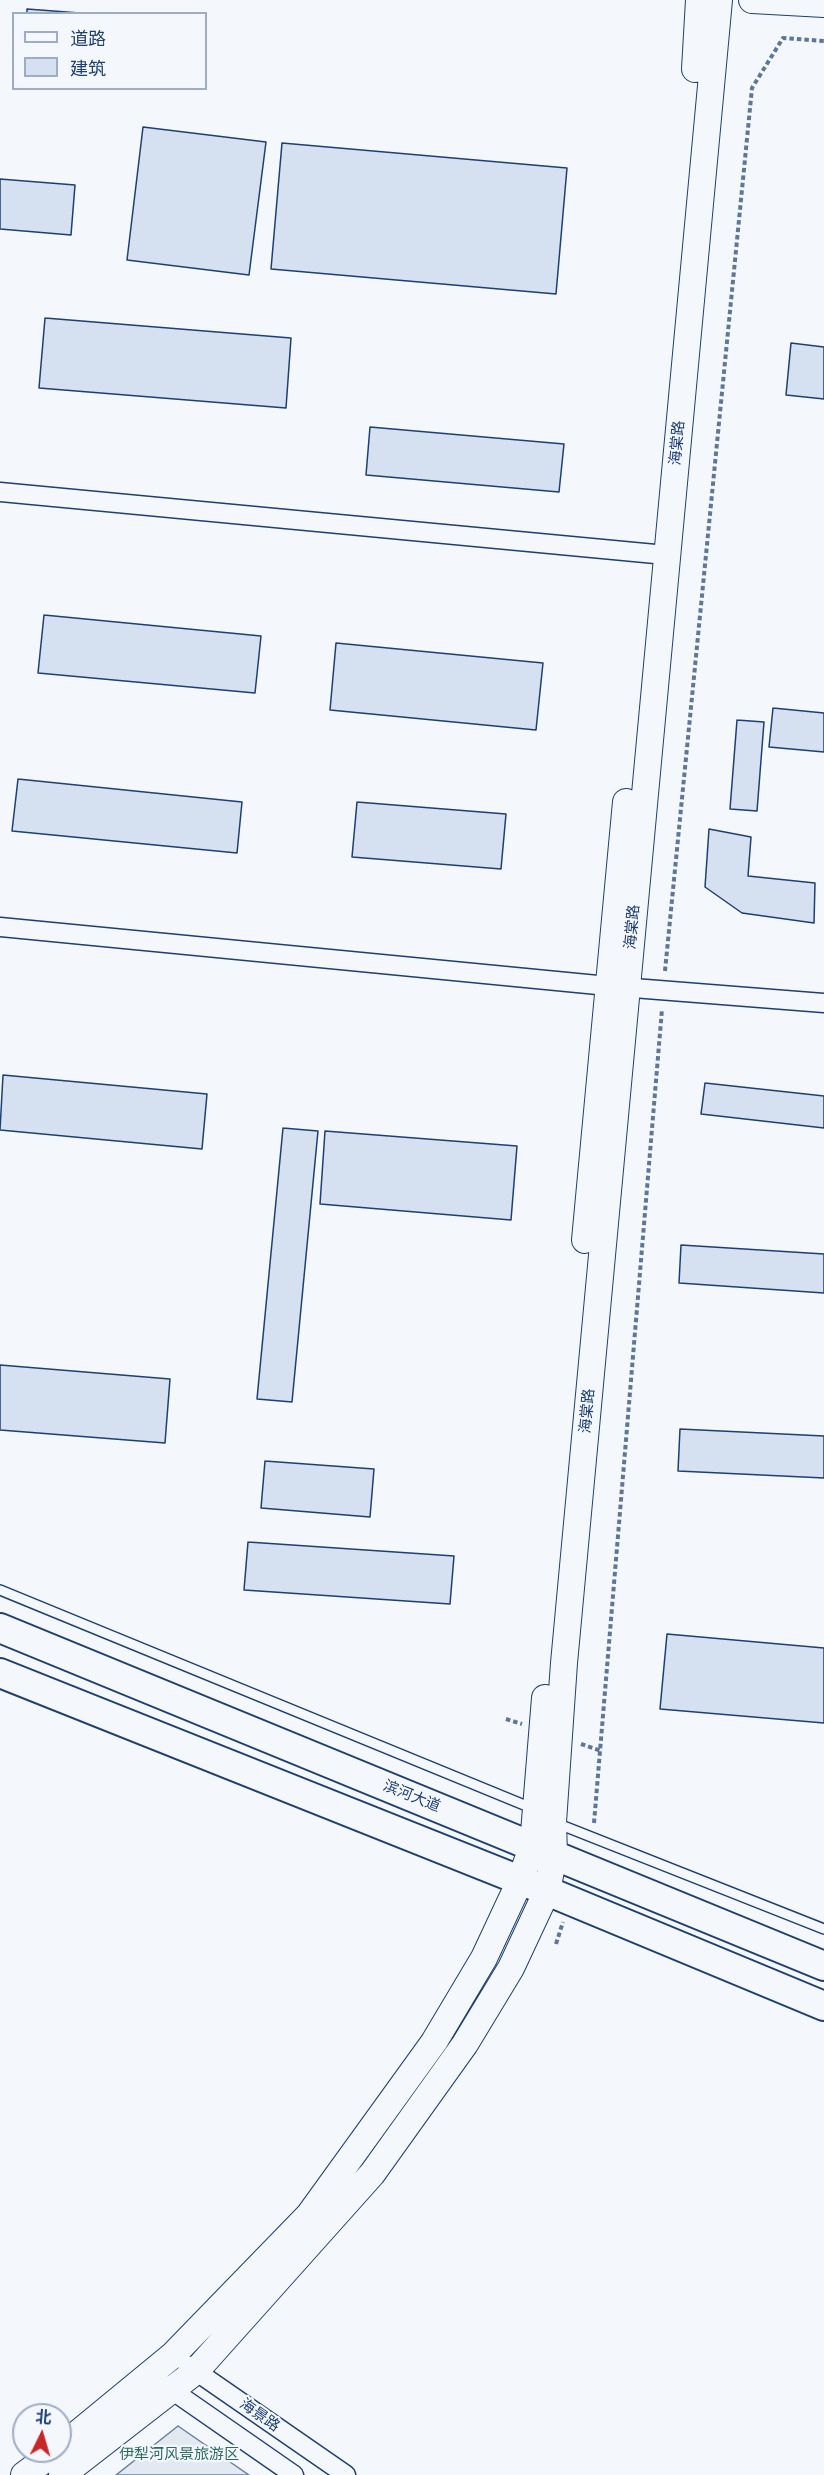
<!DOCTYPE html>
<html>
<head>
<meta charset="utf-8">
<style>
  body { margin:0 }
  #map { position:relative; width:824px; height:2475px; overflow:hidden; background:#f4f7fb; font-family:Lato,"Noto Sans SC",sans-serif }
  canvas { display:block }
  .legend { position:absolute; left:12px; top:12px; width:195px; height:78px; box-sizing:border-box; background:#f4f7fb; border:2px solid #9eadc5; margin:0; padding:8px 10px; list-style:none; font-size:18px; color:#1d3f73 }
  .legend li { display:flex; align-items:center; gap:12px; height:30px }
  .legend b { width:30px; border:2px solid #9eadc5 }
  .north { position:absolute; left:12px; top:2403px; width:60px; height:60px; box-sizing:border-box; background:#f4f7fb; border:2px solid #9eadc5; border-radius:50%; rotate:5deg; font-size:16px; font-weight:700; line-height:24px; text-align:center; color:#1d3f73 }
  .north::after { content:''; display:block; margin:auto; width:21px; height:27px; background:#c62828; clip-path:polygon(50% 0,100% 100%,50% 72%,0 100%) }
</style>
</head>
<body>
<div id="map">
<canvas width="824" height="2475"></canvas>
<ul class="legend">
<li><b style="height:8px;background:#f4f7fb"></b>道路</li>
<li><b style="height:16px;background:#d5e0f0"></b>建筑</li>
</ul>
<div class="north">北</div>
</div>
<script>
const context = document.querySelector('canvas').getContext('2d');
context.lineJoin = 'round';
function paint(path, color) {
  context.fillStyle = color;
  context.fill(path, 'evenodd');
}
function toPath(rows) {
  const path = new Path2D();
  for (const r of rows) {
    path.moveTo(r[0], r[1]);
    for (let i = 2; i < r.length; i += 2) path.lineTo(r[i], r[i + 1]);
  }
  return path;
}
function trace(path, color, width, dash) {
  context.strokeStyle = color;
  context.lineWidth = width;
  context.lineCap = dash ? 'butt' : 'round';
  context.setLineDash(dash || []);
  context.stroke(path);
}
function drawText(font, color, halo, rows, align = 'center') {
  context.font = font + ' Lato,"Noto Sans SC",sans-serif';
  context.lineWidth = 4.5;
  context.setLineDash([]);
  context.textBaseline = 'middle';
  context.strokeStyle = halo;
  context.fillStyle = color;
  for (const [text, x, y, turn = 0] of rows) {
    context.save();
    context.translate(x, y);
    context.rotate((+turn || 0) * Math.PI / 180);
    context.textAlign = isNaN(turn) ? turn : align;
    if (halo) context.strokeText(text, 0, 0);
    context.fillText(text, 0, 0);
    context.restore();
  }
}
const green = toPath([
  [178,2426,249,2475,116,2475,178,2426]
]);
const building = toPath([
  [27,9,93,14,27,14,27,9],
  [143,127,266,142,249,275,127,260,143,127],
  [282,143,567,168,556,294,271,269,282,143],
  [0,179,75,185,71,235,0,229,0,179],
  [45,318,291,338,286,408,39,388,45,318],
  [791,343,824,347,824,399,786,395,791,343],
  [370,427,564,444,559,492,366,475,370,427],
  [44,615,261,636,255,693,38,673,44,615],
  [336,643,543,663,536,730,330,710,336,643],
  [773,708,824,713,824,752,769,747,773,708],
  [737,720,764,722,757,811,730,809,737,720],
  [18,779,242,802,237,853,12,831,18,779],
  [357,802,506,814,501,869,352,857,357,802],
  [709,829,751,837,748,876,815,883,814,923,742,913,705,887,709,829],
  [3,1075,207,1094,202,1149,0,1130,3,1075],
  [705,1083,824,1096,824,1128,701,1114,705,1083],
  [283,1128,318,1131,292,1402,257,1399,283,1128],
  [325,1131,517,1146,511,1220,320,1204,325,1131],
  [681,1245,824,1254,824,1293,679,1283,681,1245],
  [0,1365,170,1379,165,1443,0,1430,0,1365],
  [680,1429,824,1436,824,1478,678,1471,680,1429],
  [265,1461,374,1469,370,1517,261,1508,265,1461],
  [248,1542,454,1556,450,1604,244,1590,248,1542],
  [667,1634,824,1648,824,1723,660,1709,667,1634]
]);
const path = toPath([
  [665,971,752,88,783,38,824,41],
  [506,1719,522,1724],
  [581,1744,601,1751],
  [594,1823,662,1009],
  [556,1944,563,1922]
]);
const lane = toPath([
  [0,1590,534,1809],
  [556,1823,824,1929]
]);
const street = toPath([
  [0,492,666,555],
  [0,927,608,986,824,1003],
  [187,2365,346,2475],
  [163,2384,294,2475]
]);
const secondary = toPath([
  [752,0,824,4],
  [695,69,699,0],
  [585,1240,626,802],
  [60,2448,173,2355,309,2215,434,2042,484,1958,520,1881,533,1845,545,1698],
  [24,2475,56,2451],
  [62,2475,196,2371,372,2174,465,2044,511,1968,547,1891,554,1855,553,1822,564,1663,719,0]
]);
const primary = toPath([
  [0,1628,824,1966],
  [0,1673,547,1891,824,2006]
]);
const streetNames = [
  ["海棠路",677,443,-85],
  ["海棠路",632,927,-85],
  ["海棠路",587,1411,-85],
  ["滨河大道",412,1796,22],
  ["海景路",260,2415,35]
];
const parkNames = [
  ["伊犁河风景旅游区",179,2454]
];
paint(green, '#e3e9f0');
trace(green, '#687fa3', 1.5);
paint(building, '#d5e0f0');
trace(building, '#1d3f73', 1.5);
trace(lane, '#1d3f73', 12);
trace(street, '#1d3f73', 21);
trace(secondary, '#1d3f73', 28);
trace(primary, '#1d3f73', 32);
trace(path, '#5e769c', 4, [4.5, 3]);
trace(lane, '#f4f7fb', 9);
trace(street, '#f4f7fb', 18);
trace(secondary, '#f4f7fb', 26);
trace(primary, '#f4f7fb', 28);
drawText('15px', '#1d3f73', '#f4f7fb', streetNames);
drawText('15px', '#2c6c60', '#f4f7fb', parkNames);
</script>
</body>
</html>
